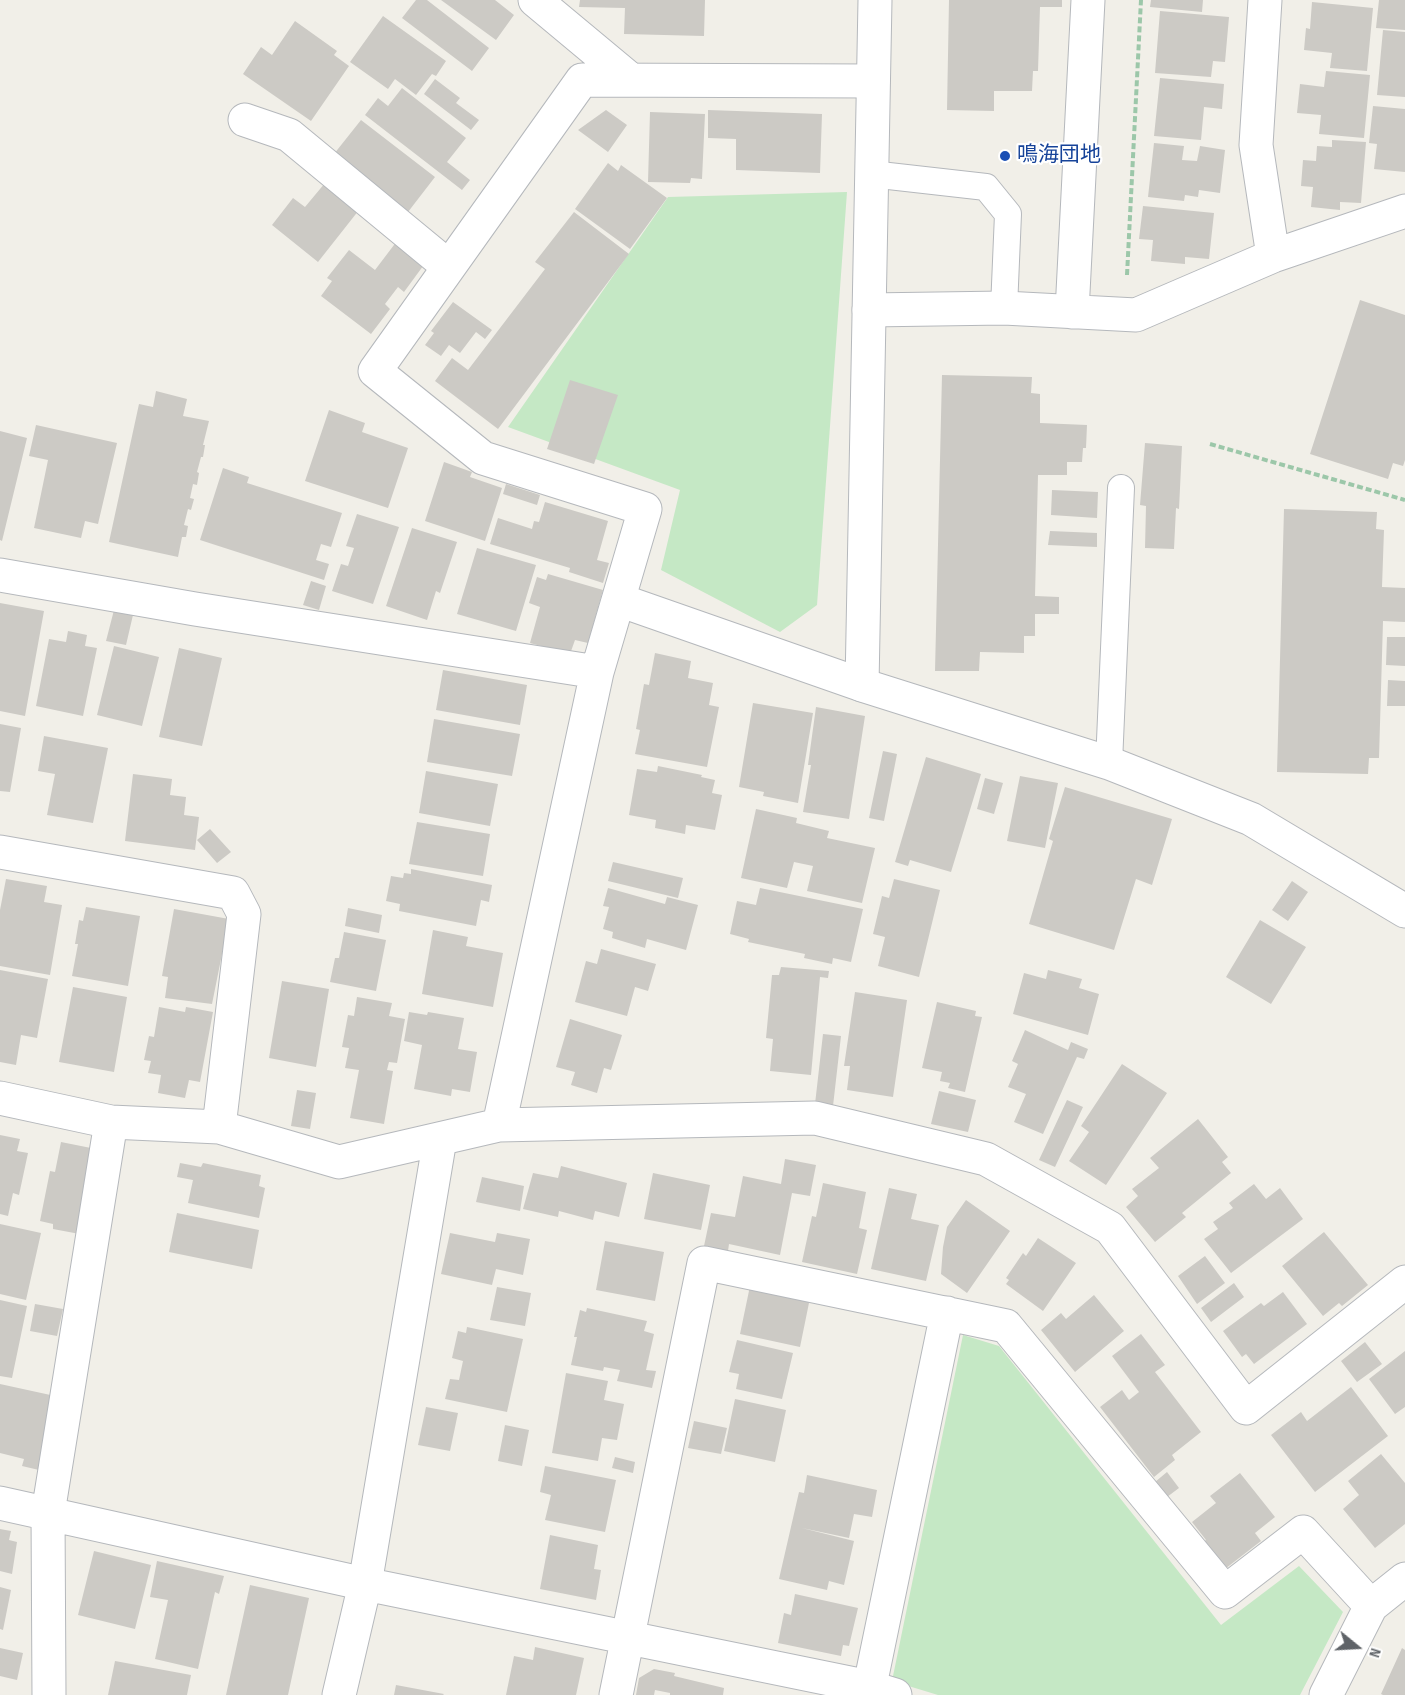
<!DOCTYPE html>
<html>
<head>
<meta charset="utf-8">
<style>
  body { margin:0 }
  #map { position:relative; width:1405px; height:1695px; overflow:hidden; background:#f1efe8; font-family:"Sofia Sans Condensed",sans-serif }
  canvas { display:block }
  .north { position:absolute; left:1327px; top:1617px; width:60px; height:60px; -webkit-text-stroke:4px #fff; paint-order:stroke; rotate:108deg; font-size:16px; font-weight:700; line-height:24px; text-align:center; color:#5f6368 }
  .north::after { content:''; display:block; margin:auto; width:21px; height:27px; background:#5f6368; clip-path:polygon(50% 0,100% 100%,50% 72%,0 100%) }
</style>
</head>
<body>
<div id="map">
<canvas width="1405" height="1695"></canvas>
<div class="north">N</div>
</div>
<script>
const context = document.querySelector('canvas').getContext('2d');
context.lineJoin = 'round';
function paint(path, color) {
  context.fillStyle = color;
  context.fill(path, 'evenodd');
}
function toPath(rows) {
  const path = new Path2D();
  for (const r of rows) {
    path.moveTo(r[0], r[1]);
    for (let i = 2; i < r.length; i += 2) path.lineTo(r[i], r[i + 1]);
  }
  return path;
}
function trace(path, color, width, dash) {
  context.strokeStyle = color;
  context.lineWidth = width;
  context.lineCap = dash ? 'butt' : 'round';
  context.setLineDash(dash || []);
  context.stroke(path);
}
function drawText(font, color, halo, rows, align = 'center') {
  context.font = font + ' "Sofia Sans Condensed","Noto Sans JP",sans-serif';
  context.lineWidth = 4.5;
  context.setLineDash([]);
  context.textBaseline = 'middle';
  context.strokeStyle = halo;
  context.fillStyle = color;
  for (const [text, x, y, turn = 0] of rows) {
    context.save();
    context.translate(x, y);
    context.rotate((+turn || 0) * Math.PI / 180);
    context.textAlign = isNaN(turn) ? turn : align;
    if (halo) context.strokeText(text, 0, 0);
    context.fillText(text, 0, 0);
    context.restore();
  }
}
const green = toPath([
  [847,192,817,605,780,632,661,570,680,490,508,427,668,197],
  [963,1335,999,1346,1221,1625,1299,1566,1343,1612,1300,1695,938,1695,892,1681]
]);
const building = toPath([
  [416,0,427,0,489,48,472,71,402,18],
  [441,0,495,0,514,15,496,40],
  [580,0,705,0,704,36,624,34,625,8,579,7],
  [949,0,1062,0,1062,7,1040,7,1038,71,1033,71,1032,91,994,91,994,111,947,110],
  [1151,0,1203,0,1202,12,1150,7],
  [1379,0,1405,0,1405,30,1376,28],
  [1312,2,1373,8,1367,71,1330,68,1332,53,1304,50,1306,28,1310,29],
  [1160,11,1229,17,1225,62,1213,61,1211,77,1155,73],
  [383,16,446,61,436,76,432,74,416,95,395,79,388,89,350,62],
  [295,21,337,51,334,55,349,66,311,121,243,74,261,47,272,55],
  [1383,30,1405,32,1405,97,1377,95],
  [1326,71,1370,75,1364,138,1319,134,1321,115,1297,113,1300,84,1324,87],
  [1160,78,1224,84,1222,109,1204,107,1201,140,1154,136],
  [435,79,460,98,456,103,479,120,471,130,424,94],
  [402,88,466,138,447,162,470,180,462,190,365,115,378,98,388,106],
  [1373,106,1405,109,1405,172,1374,169,1377,144,1369,143],
  [606,110,627,125,608,152,578,130],
  [708,110,822,114,820,173,736,170,736,139,708,138],
  [650,112,705,114,702,179,691,178,690,183,648,182],
  [361,120,435,177,408,212,334,154],
  [1332,140,1366,142,1361,203,1340,202,1340,210,1311,207,1313,187,1301,186,1303,160,1316,161,1317,146,1332,147],
  [1154,143,1184,146,1182,160,1197,161,1200,146,1225,150,1220,193,1199,190,1198,197,1185,195,1184,201,1148,197],
  [608,163,618,171,621,165,667,198,630,249,575,209],
  [325,183,359,210,318,262,272,225,293,198,305,207],
  [1143,206,1214,213,1209,259,1185,257,1185,264,1151,261,1153,240,1139,239],
  [574,212,629,254,498,429,435,381,452,358,468,370,545,269,535,262],
  [397,241,426,262,404,292,398,287,385,304,390,309,371,334,321,296,332,281,327,278,349,250,375,270],
  [1360,300,1405,315,1405,460,1403,466,1393,463,1388,479,1310,454],
  [453,302,492,330,485,339,476,332,460,353,449,345,441,356,425,345,434,333,431,331],
  [942,375,1032,377,1031,393,1040,394,1040,423,1087,425,1086,448,1083,448,1082,462,1067,462,1067,475,1038,475,1035,596,1059,597,1059,614,1035,614,1035,636,1024,636,1024,653,980,652,979,671,935,671],
  [570,380,618,395,594,464,547,449],
  [156,391,187,399,183,416,209,421,203,445,205,445,203,457,201,457,197,472,199,473,197,485,193,484,190,498,194,499,191,510,188,509,184,525,188,526,186,537,182,537,178,557,109,542,139,404,153,407],
  [329,410,365,423,362,432,408,448,388,508,305,481],
  [36,425,117,443,98,524,85,521,81,538,34,528,48,460,29,456],
  [0,431,27,438,2,541,0,540],
  [1145,443,1182,446,1179,509,1176,508,1174,549,1145,548,1146,506,1140,505],
  [444,462,472,472,470,477,502,488,485,541,425,521],
  [223,468,249,477,247,483,342,513,331,547,321,544,316,560,329,564,324,580,200,540],
  [506,484,540,495,537,505,503,494],
  [1052,490,1098,492,1097,518,1051,515],
  [545,502,608,521,597,560,609,563,603,583,569,572,570,568,490,544,498,518,532,529,534,521,539,522],
  [1284,509,1377,512,1376,529,1384,530,1382,587,1405,588,1405,622,1383,621,1379,758,1369,758,1368,774,1277,772],
  [357,514,399,527,373,604,332,591,341,564,348,566,354,548,346,546],
  [412,528,457,542,440,593,436,591,427,620,386,606],
  [1050,531,1097,533,1097,547,1048,545],
  [477,548,536,565,516,631,457,614],
  [548,574,603,590,588,643,575,640,570,654,530,643,540,607,529,603,537,577,546,580],
  [311,581,326,586,319,610,303,605],
  [0,603,44,611,25,716,0,711],
  [114,610,133,615,126,645,106,641],
  [68,631,87,635,85,646,97,648,83,716,36,706,49,639,66,642],
  [1387,637,1405,637,1405,666,1386,665],
  [114,646,159,657,142,726,97,715],
  [179,648,222,658,202,746,159,737],
  [655,653,691,661,688,678,713,683,709,705,719,707,707,767,635,754,640,730,636,729,644,684,649,685],
  [443,670,527,685,520,725,436,710],
  [1388,680,1405,681,1405,706,1387,706],
  [753,703,813,713,798,803,763,796,764,792,739,787],
  [816,707,865,716,849,819,803,812,811,765,808,765],
  [434,719,520,734,512,776,427,762],
  [0,724,21,728,10,792,0,791],
  [44,736,108,748,93,823,47,815,55,774,38,771],
  [883,751,897,754,884,821,869,818],
  [926,757,981,774,951,872,910,860,908,866,895,862],
  [658,766,702,775,701,777,715,780,712,793,722,795,715,830,686,825,685,834,655,828,656,820,629,815,637,769,657,772],
  [426,771,498,784,490,826,419,813],
  [133,774,172,779,170,795,186,797,184,815,199,817,195,850,125,841],
  [1020,776,1058,783,1045,848,1007,841],
  [985,778,1003,783,994,814,977,809],
  [1065,787,1172,819,1152,885,1136,879,1114,950,1029,924,1053,841,1049,839],
  [756,809,797,818,796,823,829,831,827,838,875,848,862,903,807,891,813,866,794,862,787,888,741,878],
  [417,822,490,834,483,876,409,864],
  [210,829,231,852,217,863,197,840],
  [613,862,683,878,678,898,608,881],
  [411,869,492,885,489,902,481,900,476,926,399,911,400,904,386,901,391,876,403,878,404,873,411,874],
  [6,879,47,886,44,902,62,905,50,975,0,966,0,910],
  [894,879,940,890,919,977,878,966,885,937,873,934,882,896,889,898],
  [1292,881,1308,892,1288,921,1272,910],
  [608,888,665,904,667,897,698,905,686,950,647,939,645,948,612,938,613,932,603,929,609,907,603,906],
  [760,888,863,909,851,962,833,958,832,964,804,958,805,954,748,942,749,939,730,934,737,901,756,905],
  [86,907,140,916,128,986,72,976,78,944,75,944,79,920,83,921],
  [348,908,382,915,379,933,345,926],
  [174,909,229,919,212,1004,165,998,168,977,162,976],
  [1260,920,1306,947,1271,1004,1226,977],
  [433,930,468,937,466,946,503,953,493,1007,422,994],
  [344,932,386,940,376,991,330,982,335,958,339,958],
  [601,949,656,964,648,991,635,987,627,1016,575,1002,586,961,597,964],
  [781,967,829,971,828,978,820,977,811,1075,770,1071,773,1039,766,1038,772,975,779,975],
  [0,970,48,979,37,1038,21,1035,16,1065,0,1062],
  [1048,970,1082,979,1079,988,1099,994,1088,1035,1013,1014,1024,973,1046,979],
  [282,981,329,989,316,1067,269,1058],
  [73,987,127,997,114,1072,59,1062],
  [855,992,907,1000,893,1097,847,1090,850,1066,844,1066],
  [357,997,392,1003,389,1016,405,1019,397,1063,389,1062,387,1070,393,1071,384,1124,350,1118,359,1070,345,1068,349,1048,342,1047,348,1015,354,1016],
  [937,1002,976,1011,975,1016,982,1017,965,1092,948,1088,950,1083,940,1081,942,1072,922,1068],
  [159,1007,185,1012,186,1007,213,1012,200,1082,189,1080,185,1098,158,1093,161,1075,148,1073,151,1061,144,1060,149,1036,154,1037],
  [409,1012,427,1015,428,1012,464,1018,458,1049,477,1052,470,1092,452,1089,451,1096,414,1089,422,1045,404,1041],
  [570,1019,622,1035,611,1070,604,1068,597,1093,571,1085,575,1072,556,1067],
  [1025,1030,1068,1050,1071,1042,1088,1049,1084,1059,1077,1057,1043,1134,1014,1122,1026,1094,1008,1087,1018,1064,1012,1061],
  [823,1034,841,1036,833,1106,815,1104],
  [1122,1064,1167,1093,1106,1185,1069,1161,1089,1132,1081,1126],
  [297,1090,316,1093,310,1129,291,1126],
  [939,1091,976,1100,968,1132,931,1124],
  [1067,1100,1083,1107,1055,1167,1039,1160],
  [1198,1119,1228,1157,1222,1162,1231,1173,1182,1213,1186,1217,1155,1242,1126,1207,1138,1196,1132,1189,1159,1168,1150,1158],
  [0,1135,20,1139,17,1151,28,1153,19,1195,13,1193,8,1216,0,1214],
  [61,1142,96,1149,85,1235,53,1229,53,1224,40,1221,50,1171,55,1172],
  [785,1159,816,1165,810,1196,792,1193,780,1255,729,1244,728,1251,704,1246,711,1213,735,1217,743,1176,781,1184],
  [180,1163,201,1167,203,1163,261,1175,259,1186,265,1188,259,1218,188,1203,193,1180,177,1177],
  [561,1166,627,1183,619,1217,595,1211,593,1220,559,1211,558,1217,523,1209,533,1173,558,1178],
  [653,1173,710,1185,701,1230,644,1219],
  [482,1177,524,1186,520,1211,476,1202],
  [823,1183,866,1192,859,1228,867,1230,857,1274,802,1262,812,1216,816,1217],
  [1254,1184,1266,1199,1280,1188,1303,1219,1231,1273,1204,1239,1218,1229,1213,1222,1233,1208,1229,1203],
  [889,1188,917,1194,911,1219,939,1225,926,1281,871,1269],
  [966,1200,1010,1231,967,1293,941,1274,943,1247,947,1227],
  [177,1213,259,1230,252,1269,169,1252],
  [0,1224,41,1233,26,1300,0,1294],
  [1324,1232,1368,1285,1342,1306,1339,1303,1323,1316,1282,1266],
  [450,1233,495,1242,497,1233,530,1239,523,1275,496,1269,492,1285,441,1274],
  [1038,1238,1076,1263,1043,1311,1006,1284,1009,1280,1006,1278,1023,1253,1026,1256],
  [605,1241,664,1252,655,1301,596,1290],
  [1205,1256,1225,1283,1197,1304,1178,1276],
  [1234,1283,1244,1297,1211,1322,1201,1308],
  [750,1286,810,1298,800,1347,740,1334],
  [497,1287,531,1293,525,1326,490,1320],
  [1283,1292,1307,1324,1254,1364,1246,1354,1242,1357,1223,1331,1261,1303,1264,1306],
  [1094,1295,1124,1331,1075,1372,1041,1330,1061,1313,1066,1319],
  [0,1300,27,1306,12,1378,0,1376],
  [35,1304,63,1309,57,1336,30,1331],
  [587,1308,647,1321,644,1331,654,1334,646,1370,656,1371,652,1388,617,1381,620,1370,604,1367,603,1371,571,1365,577,1337,574,1337,580,1310,586,1312],
  [467,1327,523,1339,507,1412,445,1399,450,1379,459,1380,463,1361,452,1358,458,1331,466,1333],
  [1141,1334,1165,1365,1155,1372,1201,1432,1172,1455,1175,1460,1154,1477,1100,1407,1122,1390,1129,1400,1139,1392,1112,1356],
  [737,1340,793,1353,782,1399,736,1389,739,1374,729,1372],
  [1365,1342,1382,1364,1357,1382,1341,1361],
  [1405,1351,1405,1407,1395,1414,1369,1379],
  [566,1373,608,1381,604,1400,624,1404,617,1440,602,1438,598,1461,552,1453],
  [0,1384,55,1396,39,1470,22,1466,24,1459,0,1453],
  [1351,1387,1388,1436,1315,1492,1271,1435,1301,1412,1307,1421],
  [735,1399,786,1410,775,1462,724,1451],
  [426,1407,458,1413,450,1451,418,1445],
  [694,1421,727,1428,721,1454,688,1448],
  [505,1425,529,1430,522,1466,498,1461],
  [1381,1454,1405,1483,1405,1524,1375,1548,1343,1509,1359,1495,1348,1481],
  [615,1457,635,1462,633,1473,612,1468],
  [545,1466,616,1480,605,1532,545,1520,551,1495,540,1492],
  [1167,1472,1179,1488,1167,1497,1155,1482],
  [1240,1473,1275,1517,1255,1533,1261,1541,1221,1572,1199,1545,1206,1540,1192,1522,1216,1503,1210,1496],
  [807,1475,877,1490,872,1517,854,1514,849,1538,802,1528,854,1541,844,1585,829,1581,827,1590,779,1579,799,1492,804,1493],
  [0,1529,11,1531,9,1540,17,1542,12,1574,0,1571],
  [550,1535,598,1545,594,1569,601,1570,596,1600,540,1589],
  [94,1551,151,1565,135,1629,78,1615],
  [157,1561,224,1576,219,1594,215,1592,198,1669,155,1659,168,1600,150,1597],
  [250,1585,309,1598,288,1695,226,1695],
  [0,1587,11,1590,3,1630,0,1629],
  [795,1594,858,1608,849,1646,843,1645,841,1656,778,1643,784,1613,791,1615],
  [535,1647,584,1658,576,1695,506,1695,514,1656,533,1660],
  [0,1648,23,1653,17,1680,0,1676],
  [1402,1648,1405,1650,1405,1695,1383,1695,1381,1694],
  [115,1661,191,1675,187,1695,108,1695],
  [654,1669,675,1673,674,1676,724,1688,723,1695,670,1695,670,1693,655,1690,654,1695,636,1695,639,1678],
  [396,1685,444,1694,443,1695,394,1695]
]);
const path = toPath([
  [1127,275,1141,0],
  [1210,444,1405,500]
]);
const service = toPath([
  [871,174,986,187,1008,214,1004,308],
  [1109,763,1121,488]
]);
const minor = toPath([
  [535,0,631,80],
  [1265,0,1256,145,1273,256],
  [245,120,289,135,449,267],
  [869,310,1004,308,1136,315,1273,256,1405,211],
  [1072,312,1088,0],
  [0,575,195,609,597,672],
  [619,600,862,685,1109,763,1251,819,1405,911],
  [0,852,233,893,244,914,219,1127],
  [0,1098,111,1122,219,1127,339,1162,499,1125,815,1118,986,1159,1110,1228,1246,1408,1405,1282],
  [499,1125,597,672,645,509,483,458,375,371,582,80,873,81],
  [0,1503,365,1584,869,1687,895,1695],
  [49,1695,48,1513,111,1122],
  [339,1695,365,1584,440,1139],
  [616,1695,704,1263,1006,1326,1225,1592,1303,1532,1371,1606],
  [868,1695,947,1313],
  [1326,1695,1371,1606,1405,1579]
]);
const tertiary = toPath([
  [862,685,875,0]
]);
const markers = [
  [1005,156,6,"#1a4fb4"]
];
const transitNames = [
  ["鳴海団地",1017,156]
];
paint(green, '#c5e8c5');
paint(building, '#cccac5');
trace(service, '#b5b8bc', 28);
trace(minor, '#b5b8bc', 35);
trace(tertiary, '#b5b8bc', 35);
trace(path, '#9cc7a9', 4, [6, 3]);
trace(service, '#fff', 26);
trace(minor, '#fff', 33);
trace(tertiary, '#fff', 33);
for (const [x, y, r, color] of markers) {
  const dot = new Path2D();
  dot.arc(x, y, r, 0, 2 * Math.PI);
  context.fillStyle = color;
  context.fill(dot);
  trace(dot, '#fff', 2);
}
drawText('21px', '#164399', '#fff', transitNames, 'left');
</script>
</body>
</html>
